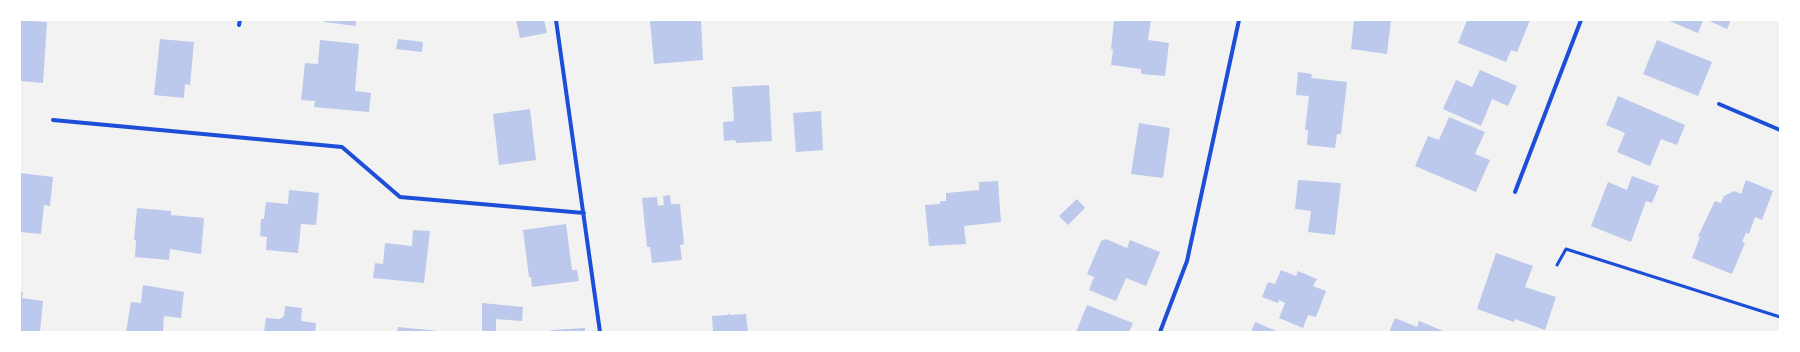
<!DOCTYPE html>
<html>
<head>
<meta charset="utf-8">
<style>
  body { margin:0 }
  #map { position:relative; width:1800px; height:352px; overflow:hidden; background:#f2f2f2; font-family:"DejaVu Sans",sans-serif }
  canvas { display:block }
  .frame { position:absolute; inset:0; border:21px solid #fff; pointer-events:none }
</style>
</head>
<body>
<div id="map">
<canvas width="1800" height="352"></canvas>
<div class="frame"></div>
</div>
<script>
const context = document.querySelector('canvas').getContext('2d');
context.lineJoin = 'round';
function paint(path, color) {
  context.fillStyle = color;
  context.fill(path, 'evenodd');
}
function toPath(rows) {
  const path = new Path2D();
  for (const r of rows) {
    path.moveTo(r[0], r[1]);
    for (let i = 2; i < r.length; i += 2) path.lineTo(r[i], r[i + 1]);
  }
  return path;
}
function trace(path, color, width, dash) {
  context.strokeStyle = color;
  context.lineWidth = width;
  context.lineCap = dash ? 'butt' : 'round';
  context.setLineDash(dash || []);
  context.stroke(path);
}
const building = toPath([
  [20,20,47,22,43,83,20,81],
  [324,20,356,20,356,26,324,22],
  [516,20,544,20,547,33,520,38],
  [701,20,703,60,654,64,650,21],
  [1114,20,1151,20,1148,40,1169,43,1165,76,1141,74,1141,69,1111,65,1113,49,1111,49],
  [1354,20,1391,20,1387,54,1351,49],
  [1467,20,1530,20,1517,52,1511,50,1506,62,1458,43],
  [1667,20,1703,20,1698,33],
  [1707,20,1731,20,1727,29],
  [160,39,194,42,190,85,185,84,184,98,154,95],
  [398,39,423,42,422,52,396,49],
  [320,40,359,44,355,91,371,93,369,112,314,107,315,101,301,100,305,63,318,64],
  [1657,40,1712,62,1698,96,1643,74],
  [1480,70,1517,86,1508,106,1492,99,1481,126,1443,109,1456,80,1472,87],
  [1298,72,1312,74,1311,78,1347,82,1341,134,1337,134,1335,148,1307,145,1308,130,1305,130,1309,96,1296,95],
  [769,85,772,141,736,143,735,140,724,141,723,122,734,121,732,87],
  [1618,96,1685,125,1677,145,1661,139,1650,166,1617,152,1625,133,1606,125],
  [530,109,536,160,499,165,493,114],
  [821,111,823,150,796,152,793,113],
  [1449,117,1485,132,1475,154,1490,160,1476,192,1415,166,1428,136,1439,140],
  [1139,123,1170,128,1163,178,1131,174],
  [20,173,53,177,50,206,44,205,41,234,20,232],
  [1632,176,1659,186,1652,203,1646,201,1631,242,1591,226,1608,182,1627,190],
  [1298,180,1341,183,1335,235,1308,232,1311,211,1295,209],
  [1746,180,1773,191,1762,220,1755,217,1749,234,1746,233,1742,242,1745,243,1732,274,1692,258,1700,237,1698,236,1715,201,1721,203,1724,196,1734,191,1741,194],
  [998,181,1001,222,964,226,966,244,929,246,925,205,940,204,940,201,946,201,946,193,979,190,979,182],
  [289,190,319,193,316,225,301,224,298,253,266,250,267,237,260,236,261,219,264,219,266,202,288,204],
  [670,195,671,204,680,204,684,244,680,245,682,260,652,263,650,247,647,247,642,198,657,197,658,206,664,205,663,196],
  [1077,199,1085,208,1068,225,1059,216],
  [137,208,171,211,171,215,204,218,201,254,170,249,169,260,135,257,136,240,134,240],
  [566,224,572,270,577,270,579,281,532,287,531,277,529,277,523,230],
  [413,230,430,231,424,283,373,278,375,263,383,264,385,243,412,246],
  [1106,239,1127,248,1130,240,1160,252,1146,286,1126,278,1116,301,1089,290,1094,277,1087,274,1101,241],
  [1496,253,1533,266,1525,287,1556,297,1545,330,1515,319,1514,322,1477,309],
  [1281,270,1296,276,1298,271,1317,279,1313,286,1326,291,1316,317,1308,315,1303,328,1279,318,1285,303,1279,300,1278,303,1262,297,1268,282,1275,284],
  [143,285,184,292,181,318,164,316,163,332,126,332,131,302,141,303],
  [20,292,23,292,22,298,43,301,40,332,20,332],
  [482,303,523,307,522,321,496,319,496,332,482,332],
  [1087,305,1133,323,1129,332,1076,332],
  [285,306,302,308,301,321,316,323,315,332,264,332,266,318,280,319,284,316],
  [728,313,730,315,746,314,748,332,713,332,712,316,728,315],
  [1395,318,1417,327,1419,321,1446,332,1389,332],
  [1255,322,1279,332,1251,332],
  [398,327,439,331,439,332,397,332],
  [585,328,585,332,551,332,551,330]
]);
const service = toPath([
  [1557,265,1566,249,1780,317]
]);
const minor = toPath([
  [556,20,600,332],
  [239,25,240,20],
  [1719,104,1780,130],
  [53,120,342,147,400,197,584,213],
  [1515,192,1581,20],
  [1160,332,1187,261,1239,20]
]);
paint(building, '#bdc9ec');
trace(service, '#1d4ed8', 3);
trace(minor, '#1d4ed8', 4);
</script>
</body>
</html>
